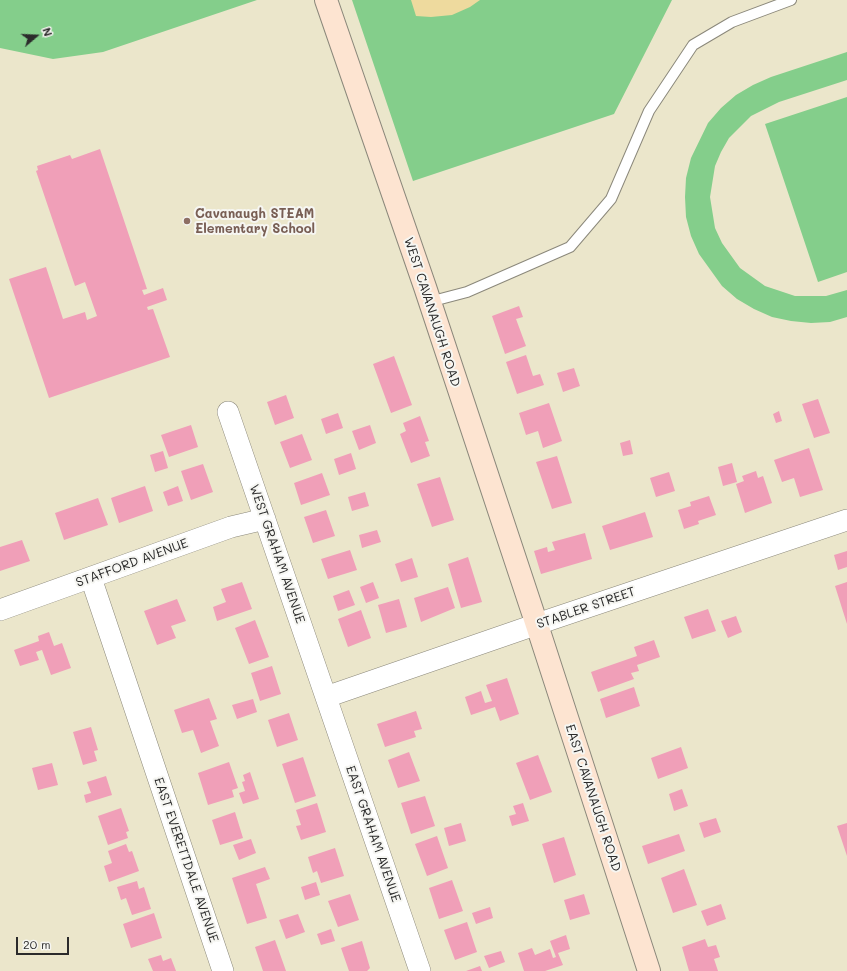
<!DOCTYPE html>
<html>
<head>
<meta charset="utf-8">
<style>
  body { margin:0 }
  #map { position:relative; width:847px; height:971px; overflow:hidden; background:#ebe6cb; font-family:Mali,sans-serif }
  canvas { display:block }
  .north { position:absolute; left:16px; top:16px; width:40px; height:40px; -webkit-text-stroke:3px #f6f6f2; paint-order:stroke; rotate:71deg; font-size:11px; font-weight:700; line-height:16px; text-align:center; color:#2b2b2b }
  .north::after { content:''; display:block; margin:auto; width:14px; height:18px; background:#2b2b2b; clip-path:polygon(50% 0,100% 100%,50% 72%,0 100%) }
  .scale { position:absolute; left:16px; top:937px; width:53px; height:18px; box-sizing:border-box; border:2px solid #2b2b2b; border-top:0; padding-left:5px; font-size:12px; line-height:14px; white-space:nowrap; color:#2b2b2b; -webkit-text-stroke:3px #f6f6f2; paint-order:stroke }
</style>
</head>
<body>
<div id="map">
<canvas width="847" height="971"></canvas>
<div class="north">N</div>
<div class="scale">20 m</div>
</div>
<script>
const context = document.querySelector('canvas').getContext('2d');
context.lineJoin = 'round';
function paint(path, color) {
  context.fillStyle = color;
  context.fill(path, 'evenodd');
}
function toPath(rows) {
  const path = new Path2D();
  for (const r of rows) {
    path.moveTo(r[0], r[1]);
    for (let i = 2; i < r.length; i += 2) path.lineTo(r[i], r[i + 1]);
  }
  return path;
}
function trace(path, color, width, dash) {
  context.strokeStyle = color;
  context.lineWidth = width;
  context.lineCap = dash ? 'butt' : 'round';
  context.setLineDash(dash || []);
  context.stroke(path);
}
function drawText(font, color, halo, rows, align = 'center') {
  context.font = font + ' Mali,sans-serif';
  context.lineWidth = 4;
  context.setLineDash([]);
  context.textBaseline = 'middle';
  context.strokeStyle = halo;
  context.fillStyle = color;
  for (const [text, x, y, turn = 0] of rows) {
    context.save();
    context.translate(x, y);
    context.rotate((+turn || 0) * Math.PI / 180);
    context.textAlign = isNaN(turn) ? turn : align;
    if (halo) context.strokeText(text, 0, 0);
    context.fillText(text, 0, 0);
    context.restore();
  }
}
const green = toPath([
  [0,0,257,0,103,52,53,59,0,48],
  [352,0,672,0,614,114,413,181],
  [847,52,847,80,779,102,751,116,729,138,721,152,715,166,710,197,715,228,722,243,740,268,765,286,795,296,826,296,847,290,847,317,830,322,811,323,791,321,772,317,754,309,737,299,722,286,699,254,691,236,686,217,685,197,686,178,691,158,708,123,721,108,736,95,753,85,771,77],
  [847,97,847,272,818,282,765,124]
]);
const sand = toPath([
  [411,0,480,0,470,7,452,15,431,17,416,16]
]);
const building = toPath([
  [100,149,147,289,142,290,144,295,163,288,167,300,147,307,148,310,153,309,170,357,49,398,9,279,46,267,63,319,85,312,87,320,97,316,85,282,75,286,36,171,38,170,37,166,70,155,72,159],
  [519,306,523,317,516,319,526,346,505,354,492,316],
  [526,355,533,376,540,374,544,385,517,394,506,362],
  [394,356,412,405,391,413,373,364],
  [574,368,580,386,563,392,557,373],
  [286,395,294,418,275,425,267,402],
  [818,399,830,433,814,438,802,404],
  [549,403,562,441,543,448,538,431,526,435,519,413],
  [779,411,782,421,776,423,773,414],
  [338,413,343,428,326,434,321,419],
  [420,416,429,441,425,442,430,456,411,463,400,434,406,431,403,423],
  [191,425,198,447,169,457,161,435],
  [370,425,376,443,359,450,352,431],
  [302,434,312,460,290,468,280,442],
  [630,440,633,454,623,456,620,443],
  [809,448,823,490,800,497,794,478,782,482,774,460],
  [163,451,168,468,155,472,150,455],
  [351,453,356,469,339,475,334,459],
  [557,456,572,503,552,509,536,462],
  [732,463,737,482,723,486,718,467],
  [203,464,213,492,191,500,181,471],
  [756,471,758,478,763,476,772,503,745,513,736,484,744,481,742,476],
  [669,472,675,491,656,497,650,478],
  [322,473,330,495,301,505,294,483],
  [440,477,454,520,432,527,417,484],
  [145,486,153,511,119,523,111,498],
  [178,486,183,501,168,506,163,492],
  [365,492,369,506,352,511,348,497],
  [709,496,716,515,698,521,699,524,684,529,678,510,691,506,690,502],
  [98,498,108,525,64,540,55,513],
  [326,510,335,536,313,543,304,517],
  [645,512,653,537,610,550,602,526],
  [377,530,381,542,362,548,359,535],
  [585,533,592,559,541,574,534,551,547,547,548,552,555,550,552,542],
  [22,540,30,561,0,571,0,547],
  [350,550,357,570,328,579,321,559],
  [847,551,847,567,838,570,834,555],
  [468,557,482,602,461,608,448,564],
  [412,558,418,577,401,582,395,564],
  [242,582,252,609,217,621,213,607,226,602,221,589],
  [373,582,379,598,366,603,360,587],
  [847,582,847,624,835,586],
  [448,587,455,608,421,622,414,598],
  [349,590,355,605,338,611,333,596],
  [177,599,186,621,171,626,176,638,157,645,144,611],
  [399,599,407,627,386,633,378,605],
  [708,609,716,631,692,639,684,617],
  [361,610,371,638,348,647,338,619],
  [736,616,742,632,728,638,721,621],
  [255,620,269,657,249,664,235,628],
  [49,632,54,646,62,643,71,668,51,675,42,650,36,652,39,660,20,666,14,650,39,641,38,636],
  [654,640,660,657,637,665,639,671,631,673,634,679,598,692,591,672,637,656,634,647],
  [272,666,281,694,260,701,251,673],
  [507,678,519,714,500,721,495,707,471,715,465,697,481,691,485,703,492,701,486,685],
  [634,687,640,706,606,718,600,699],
  [209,698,217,719,210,721,219,746,201,753,193,730,182,733,174,710],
  [253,699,257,712,237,719,232,705],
  [416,711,422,729,414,731,416,737,385,747,377,724],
  [289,713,298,740,277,747,268,720],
  [91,727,98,750,94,751,97,761,83,765,73,732],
  [681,747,688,768,658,779,651,758],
  [409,752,420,781,398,788,388,760],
  [538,755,552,792,530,800,516,763],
  [303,757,316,796,295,803,282,764],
  [229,762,238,788,232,790,234,797,208,805,198,773],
  [52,763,58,785,38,790,32,768],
  [250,772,259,799,243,804,239,793,245,791,242,782,245,781,243,775],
  [106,776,112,795,86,803,84,795,91,793,87,782],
  [682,789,688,806,674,811,669,794],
  [425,796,435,826,411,834,401,803],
  [317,803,326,832,301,840,296,826,301,825,296,810],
  [523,803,529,821,512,826,509,816,516,814,513,806],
  [121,808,129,831,126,832,128,838,108,845,98,816],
  [235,812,243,838,220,845,212,820],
  [716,818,721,832,704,838,699,823],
  [461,823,466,841,449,846,444,828],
  [847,823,847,856,837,826],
  [679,834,685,851,648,864,642,846],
  [437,836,448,868,427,876,415,844],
  [564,837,576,875,554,883,542,844],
  [251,839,256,853,239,860,233,845],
  [126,844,129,852,132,851,139,871,109,882,104,866,112,863,108,851],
  [335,848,344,876,321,883,317,871,313,873,308,857],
  [265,867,270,879,256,884,267,918,247,924,232,878],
  [684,869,697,905,673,913,661,878],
  [452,880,463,911,439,919,429,888],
  [137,881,139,889,144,887,151,909,132,915,126,898,121,900,117,887],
  [316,882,320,895,305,900,301,887],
  [350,894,359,920,338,927,328,901],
  [584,894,590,914,570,920,564,900],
  [721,904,726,919,707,926,701,911],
  [490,907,493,918,476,924,472,913],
  [154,913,162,938,131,948,123,924],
  [298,914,305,932,286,939,279,920],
  [467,922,477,952,455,960,444,930],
  [331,929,335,941,321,945,317,934],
  [566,935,570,949,558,953,563,965,545,971,524,971,518,953,532,948,535,955,550,949,553,958,556,957,550,941],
  [705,939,708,947,716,945,720,957,714,959,718,971,689,971,682,947],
  [275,940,286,971,263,971,255,947],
  [362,941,370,968,367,971,349,971,341,948],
  [501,951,505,962,489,968,484,956],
  [161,955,163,961,171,958,176,971,153,971,148,959],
  [480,966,482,971,466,971]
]);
const lane = toPath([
  [429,302,467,292,570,247,611,199,649,111,693,45,732,22,791,0]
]);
const street = toPath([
  [228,412,420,971],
  [91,578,223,971],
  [0,610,231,527,265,519],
  [326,697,552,619,847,520]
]);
const secondary = toPath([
  [326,0,425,287,537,625,649,971]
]);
const markers = [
  [187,221,4,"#8d6e63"]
];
const educationNames = [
  ["Cavanaugh STEAM",195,214],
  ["Elementary School",195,229]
];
const streetNames = [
  ["WEST CAVANAUGH ROAD",432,312,72],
  ["WEST GRAHAM AVENUE",277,554,71],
  ["STAFFORD AVENUE",132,563,-20],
  ["STABLER STREET",586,608,-19],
  ["EAST CAVANAUGH ROAD",593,798,72],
  ["EAST GRAHAM AVENUE",373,834,71],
  ["EAST EVERETTDALE AVENUE",186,860,71]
];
paint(green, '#84ce8b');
paint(sand, '#eeda9e');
paint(building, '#f09fb8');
trace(lane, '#8b887b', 12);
trace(street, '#8b887b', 22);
trace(secondary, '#8b887b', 24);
trace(lane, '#fff', 10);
trace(street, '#fff', 21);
trace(secondary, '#fde4d1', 22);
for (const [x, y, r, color] of markers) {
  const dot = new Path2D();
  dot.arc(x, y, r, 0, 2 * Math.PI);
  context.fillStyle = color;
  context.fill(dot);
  trace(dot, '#f6f6f2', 1.5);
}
drawText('bold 13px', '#785e54', '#f6f6f2', educationNames, 'left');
drawText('13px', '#2b2b2b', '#f6f6f2', streetNames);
</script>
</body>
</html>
